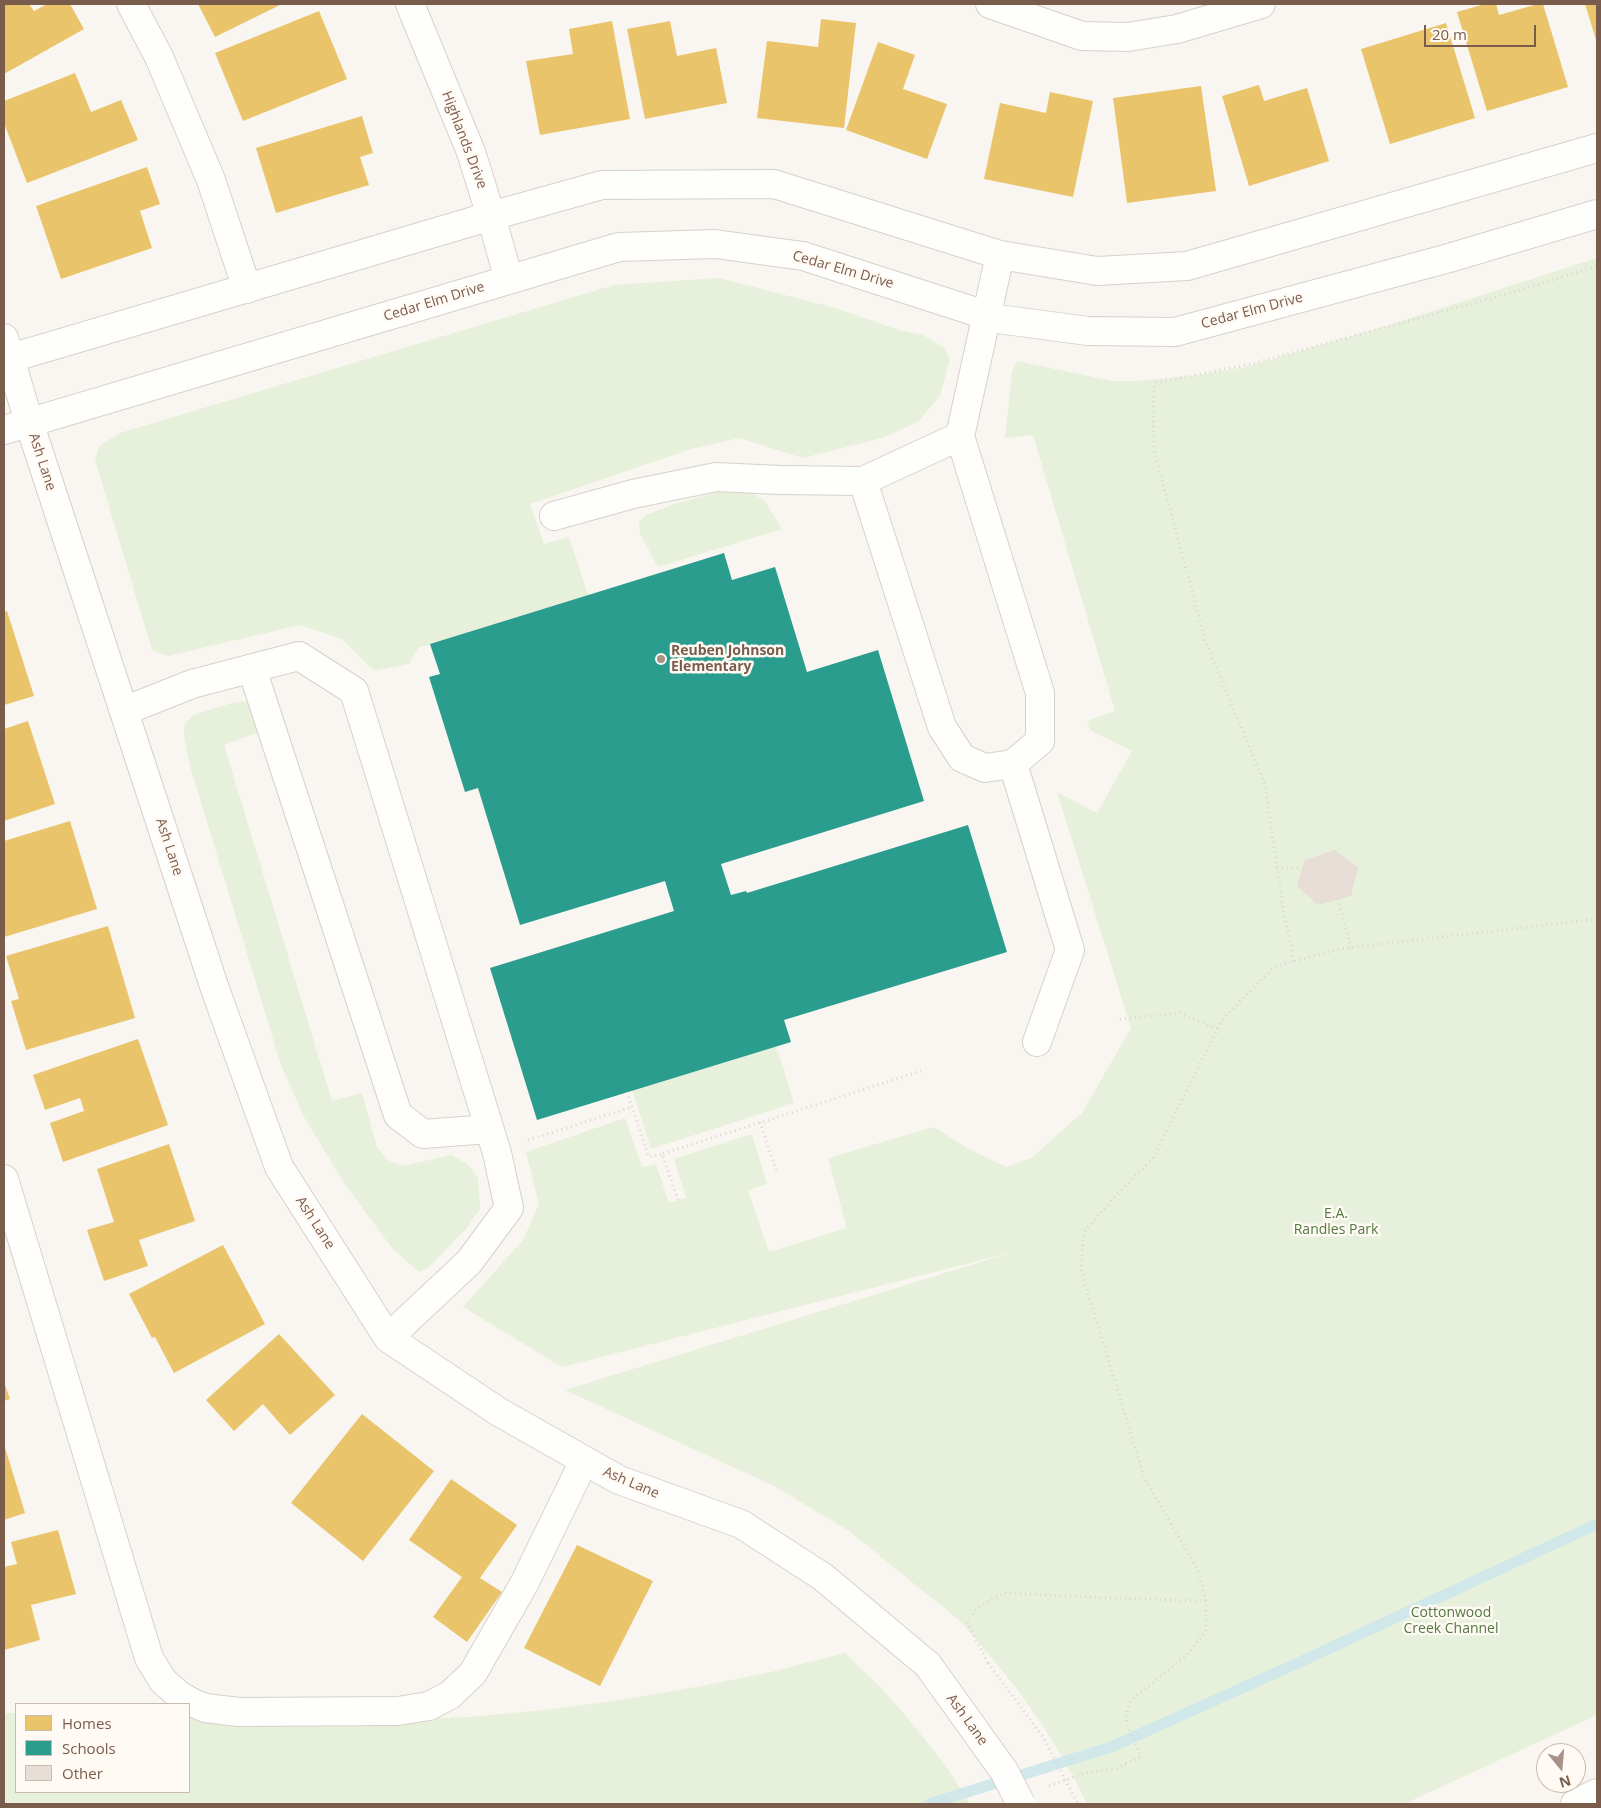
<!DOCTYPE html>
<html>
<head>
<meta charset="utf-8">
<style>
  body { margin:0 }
  #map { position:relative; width:1601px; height:1808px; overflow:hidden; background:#f9f5f0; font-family:"Open Sans",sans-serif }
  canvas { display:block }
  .frame { position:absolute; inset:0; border:5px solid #7a5c4d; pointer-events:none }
  .legend { position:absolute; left:15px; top:1703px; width:175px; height:90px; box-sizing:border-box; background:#fffaf3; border:1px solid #cabbb1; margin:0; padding:6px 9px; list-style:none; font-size:15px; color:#7a5c4d }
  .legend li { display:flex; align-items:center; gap:10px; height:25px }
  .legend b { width:25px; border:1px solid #cabbb1 }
  .north { position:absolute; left:1536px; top:1743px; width:50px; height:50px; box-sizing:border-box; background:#fffaf3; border:1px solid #cabbb1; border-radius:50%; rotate:163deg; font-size:14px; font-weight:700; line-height:20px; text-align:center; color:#7a5c4d }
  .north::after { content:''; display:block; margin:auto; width:18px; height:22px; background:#a69286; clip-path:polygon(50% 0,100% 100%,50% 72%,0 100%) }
  .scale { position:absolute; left:1424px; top:25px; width:112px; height:22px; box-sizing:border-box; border:2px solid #7a5c4d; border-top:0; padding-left:6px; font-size:15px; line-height:18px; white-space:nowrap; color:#7a5c4d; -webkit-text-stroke:4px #fffaf3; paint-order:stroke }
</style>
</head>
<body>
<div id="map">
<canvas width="1601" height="1808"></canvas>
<div class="frame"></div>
<ul class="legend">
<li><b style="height:14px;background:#e9c46a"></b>Homes</li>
<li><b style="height:14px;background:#2a9d8f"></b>Schools</li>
<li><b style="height:14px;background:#e6ded7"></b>Other</li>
</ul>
<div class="north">N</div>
<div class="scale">20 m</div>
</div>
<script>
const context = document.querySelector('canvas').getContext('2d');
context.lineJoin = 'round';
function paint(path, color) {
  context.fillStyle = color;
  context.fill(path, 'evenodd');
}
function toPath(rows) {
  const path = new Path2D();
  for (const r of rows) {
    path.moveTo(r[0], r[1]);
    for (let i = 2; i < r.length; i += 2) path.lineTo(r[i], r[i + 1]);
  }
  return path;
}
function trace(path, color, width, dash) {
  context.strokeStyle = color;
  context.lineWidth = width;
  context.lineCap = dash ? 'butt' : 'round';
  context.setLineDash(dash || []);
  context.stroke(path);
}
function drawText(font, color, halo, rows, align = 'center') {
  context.font = font + ' "Open Sans",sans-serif';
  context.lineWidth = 5;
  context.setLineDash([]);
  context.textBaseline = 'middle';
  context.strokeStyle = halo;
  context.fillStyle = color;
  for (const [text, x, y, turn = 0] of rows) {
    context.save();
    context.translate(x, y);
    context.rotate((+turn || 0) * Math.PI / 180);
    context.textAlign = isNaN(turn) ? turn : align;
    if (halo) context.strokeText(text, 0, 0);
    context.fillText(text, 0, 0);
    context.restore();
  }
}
const green = toPath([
  [1597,258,1597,1715,1404,1804,1087,1804,1072,1774,1045,1729,1015,1686,975,1638,958,1619,849,1531,774,1486,565,1390,1013,1252,562,1367,463,1307,523,1240,539,1204,526,1152,625,1118,642,1167,656,1164,669,1203,686,1198,674,1159,752,1134,767,1184,748,1190,769,1252,847,1228,828,1158,934,1127,967,1148,1006,1167,1031,1158,1082,1113,1131,1028,1057,792,1097,813,1132,751,1090,730,1087,721,1115,711,1033,435,1005,438,1012,372,1017,361,1112,381,1135,381,1191,376,1246,367,1386,326],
  [719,278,835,308,899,330,923,335,944,348,950,359,940,396,918,422,882,438,803,458,739,438,691,449,530,504,544,544,569,537,588,595,418,648,409,664,374,671,342,639,300,625,168,656,152,650,95,460,99,446,120,433,614,285],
  [728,489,749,492,764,500,782,529,658,567,640,534,639,522,646,515,674,504],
  [248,701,257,733,224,745,332,1101,362,1093,377,1147,388,1160,402,1166,452,1155,468,1165,478,1178,480,1209,466,1229,429,1267,419,1272,392,1248,344,1183,304,1117,281,1065,190,766,184,737,184,725,193,715,232,703],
  [775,1046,780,1057,794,1103,651,1149,632,1090],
  [845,1653,882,1689,916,1728,947,1768,970,1804,4,1804,4,1713,16,1713,16,1792,189,1792,189,1718,334,1722,469,1717,545,1710,621,1700,696,1687,771,1672]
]);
const homes = toPath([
  [4,4,29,4,34,11,47,4,70,4,84,29,4,74],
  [198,4,282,4,215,37],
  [1485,4,1496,4,1499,15,1538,4,1543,4,1568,87,1487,111,1457,12],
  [1585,4,1597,4,1597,43],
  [319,11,347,79,243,121,215,53],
  [821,19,856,23,844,128,757,118,767,41,818,47],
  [612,21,630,119,540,135,526,61,573,54,569,29],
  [670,21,677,56,716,48,727,103,645,119,627,29],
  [1446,23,1475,118,1390,144,1361,49],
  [878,42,915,55,903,89,947,104,927,159,846,130],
  [75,73,91,112,121,100,138,140,27,183,4,123,4,101],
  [1259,85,1264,101,1307,88,1329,161,1249,186,1222,96],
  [1201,86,1216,191,1127,203,1113,98],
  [1050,92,1093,101,1073,197,984,179,1000,103,1046,113],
  [362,116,373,153,360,157,369,185,276,213,256,148],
  [147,167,160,204,140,211,152,248,61,279,36,206],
  [7,611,34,696,4,705,4,612],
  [28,721,55,804,4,821,4,729],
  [70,821,97,909,4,937,4,841],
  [108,926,135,1018,26,1050,11,1001,19,999,6,956],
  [138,1039,168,1125,63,1162,50,1123,84,1111,80,1098,45,1110,33,1075],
  [169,1144,195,1221,139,1240,148,1266,104,1281,87,1230,114,1222,97,1169],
  [223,1245,265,1324,174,1373,155,1337,152,1338,129,1294],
  [279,1334,335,1395,290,1435,263,1404,234,1431,206,1400],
  [4,1382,10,1399,4,1401],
  [362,1414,434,1471,363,1561,291,1503],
  [4,1444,25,1513,4,1520],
  [451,1479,517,1525,480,1578,502,1592,467,1642,433,1617,462,1577,409,1540],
  [58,1530,76,1594,31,1605,40,1640,4,1650,4,1567,17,1564,11,1542],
  [577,1545,653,1581,600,1686,524,1648]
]);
const schools = toPath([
  [724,553,732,580,775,567,807,672,878,650,924,801,721,864,731,895,746,891,747,893,968,825,1007,952,784,1020,791,1042,537,1120,490,968,674,911,665,881,520,925,478,788,465,792,429,677,440,674,430,644]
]);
const stream = toPath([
  [929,1804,1111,1747,1300,1662,1597,1524]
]);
const building = toPath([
  [1335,850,1358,867,1351,896,1318,905,1297,886,1302,868,1305,860]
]);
const path = toPath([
  [1277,868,1302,868],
  [1338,899,1351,948],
  [1294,961,1283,908,1265,785,1205,640,1154,450,1153,398,1155,383,1251,364,1511,293,1597,266],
  [1120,1019,1180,1013,1218,1029],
  [627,1092,649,1157,662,1154],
  [760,1122,777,1173],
  [528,1140,632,1107],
  [678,1200,662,1154,921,1071],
  [988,1663,967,1622,976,1610,990,1600,1004,1593,1110,1598,1206,1601],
  [1049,1786,1085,1773,1117,1768,1141,1756,1127,1724,1126,1714,1130,1701,1185,1657,1206,1631,1206,1601,1199,1572,1144,1477,1081,1270,1084,1232,1112,1200,1153,1158,1222,1020,1274,967,1339,949,1597,919]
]);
const minor = toPath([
  [131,4,159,57,211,180,247,289],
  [410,4,471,152,491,216,509,280],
  [990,4,1082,36,1128,37,1177,29,1261,4],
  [4,338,29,422,214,986,279,1167,388,1338,499,1412,619,1480,741,1524,823,1577,928,1665],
  [4,360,491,216,602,185,774,184,1000,255,1097,271,1187,266,1597,148],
  [4,430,619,247,715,244,803,256,998,319,1088,331,1175,332,1449,258,1597,214],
  [960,436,863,481,942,727,962,758,985,768,1013,764,1040,741,1040,693,960,436,1000,255],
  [554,516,633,494,716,477,780,480,863,481],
  [252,669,398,1115,423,1134,489,1129],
  [124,711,192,684,299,656,354,691,497,1153,509,1208,469,1262,388,1338],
  [1013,764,1070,950,1037,1042],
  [4,1179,149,1658,163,1681,179,1695,191,1702,205,1708,239,1712,398,1711,429,1706,450,1695,473,1673,524,1584,584,1461],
  [1575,1804,1597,1793]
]);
const pathBridge = toPath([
  [988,1663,1043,1737,1078,1804]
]);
const minorBridge = toPath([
  [928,1665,1004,1771,1021,1804]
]);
const markers = [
  [661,659,5,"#a69286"]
];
const streetNames = [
  ["Highlands Drive",464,140,69],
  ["Cedar Elm Drive",843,270,16],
  ["Cedar Elm Drive",434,302,-17],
  ["Cedar Elm Drive",1252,311,-15],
  ["Ash Lane",42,462,72],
  ["Ash Lane",169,847,72],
  ["Ash Lane",315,1223,57],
  ["Ash Lane",631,1483,23],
  ["Ash Lane",967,1720,54]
];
const poiNames = [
  ["Reuben Johnson",671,651],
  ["Elementary",671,667]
];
const parkNames = [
  ["E.A.",1336,1214],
  ["Randles Park",1336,1230],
  ["Cottonwood",1451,1613],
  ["Creek Channel",1451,1629]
];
paint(green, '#e7f0db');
paint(homes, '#e9c46a');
paint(schools, '#2a9d8f');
trace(stream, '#d0e8ea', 11);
paint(building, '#e6ded7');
trace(minor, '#d7d1cb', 30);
trace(path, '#dcd5d0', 3, [1, 4]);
trace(minor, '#fefefd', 28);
trace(minorBridge, '#d7d1cb', 30, []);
trace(pathBridge, '#dcd5d0', 3, [1, 4]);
trace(minorBridge, '#fefefd', 28);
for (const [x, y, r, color] of markers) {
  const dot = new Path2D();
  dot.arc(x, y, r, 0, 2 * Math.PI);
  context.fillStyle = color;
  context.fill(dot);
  trace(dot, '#fffaf3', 2);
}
drawText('14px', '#7a5c4d', '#fffaf3', streetNames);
drawText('bold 14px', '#7a5c4d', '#fffaf3', poiNames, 'left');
drawText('14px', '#537a41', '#fffaf3', parkNames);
</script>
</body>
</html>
